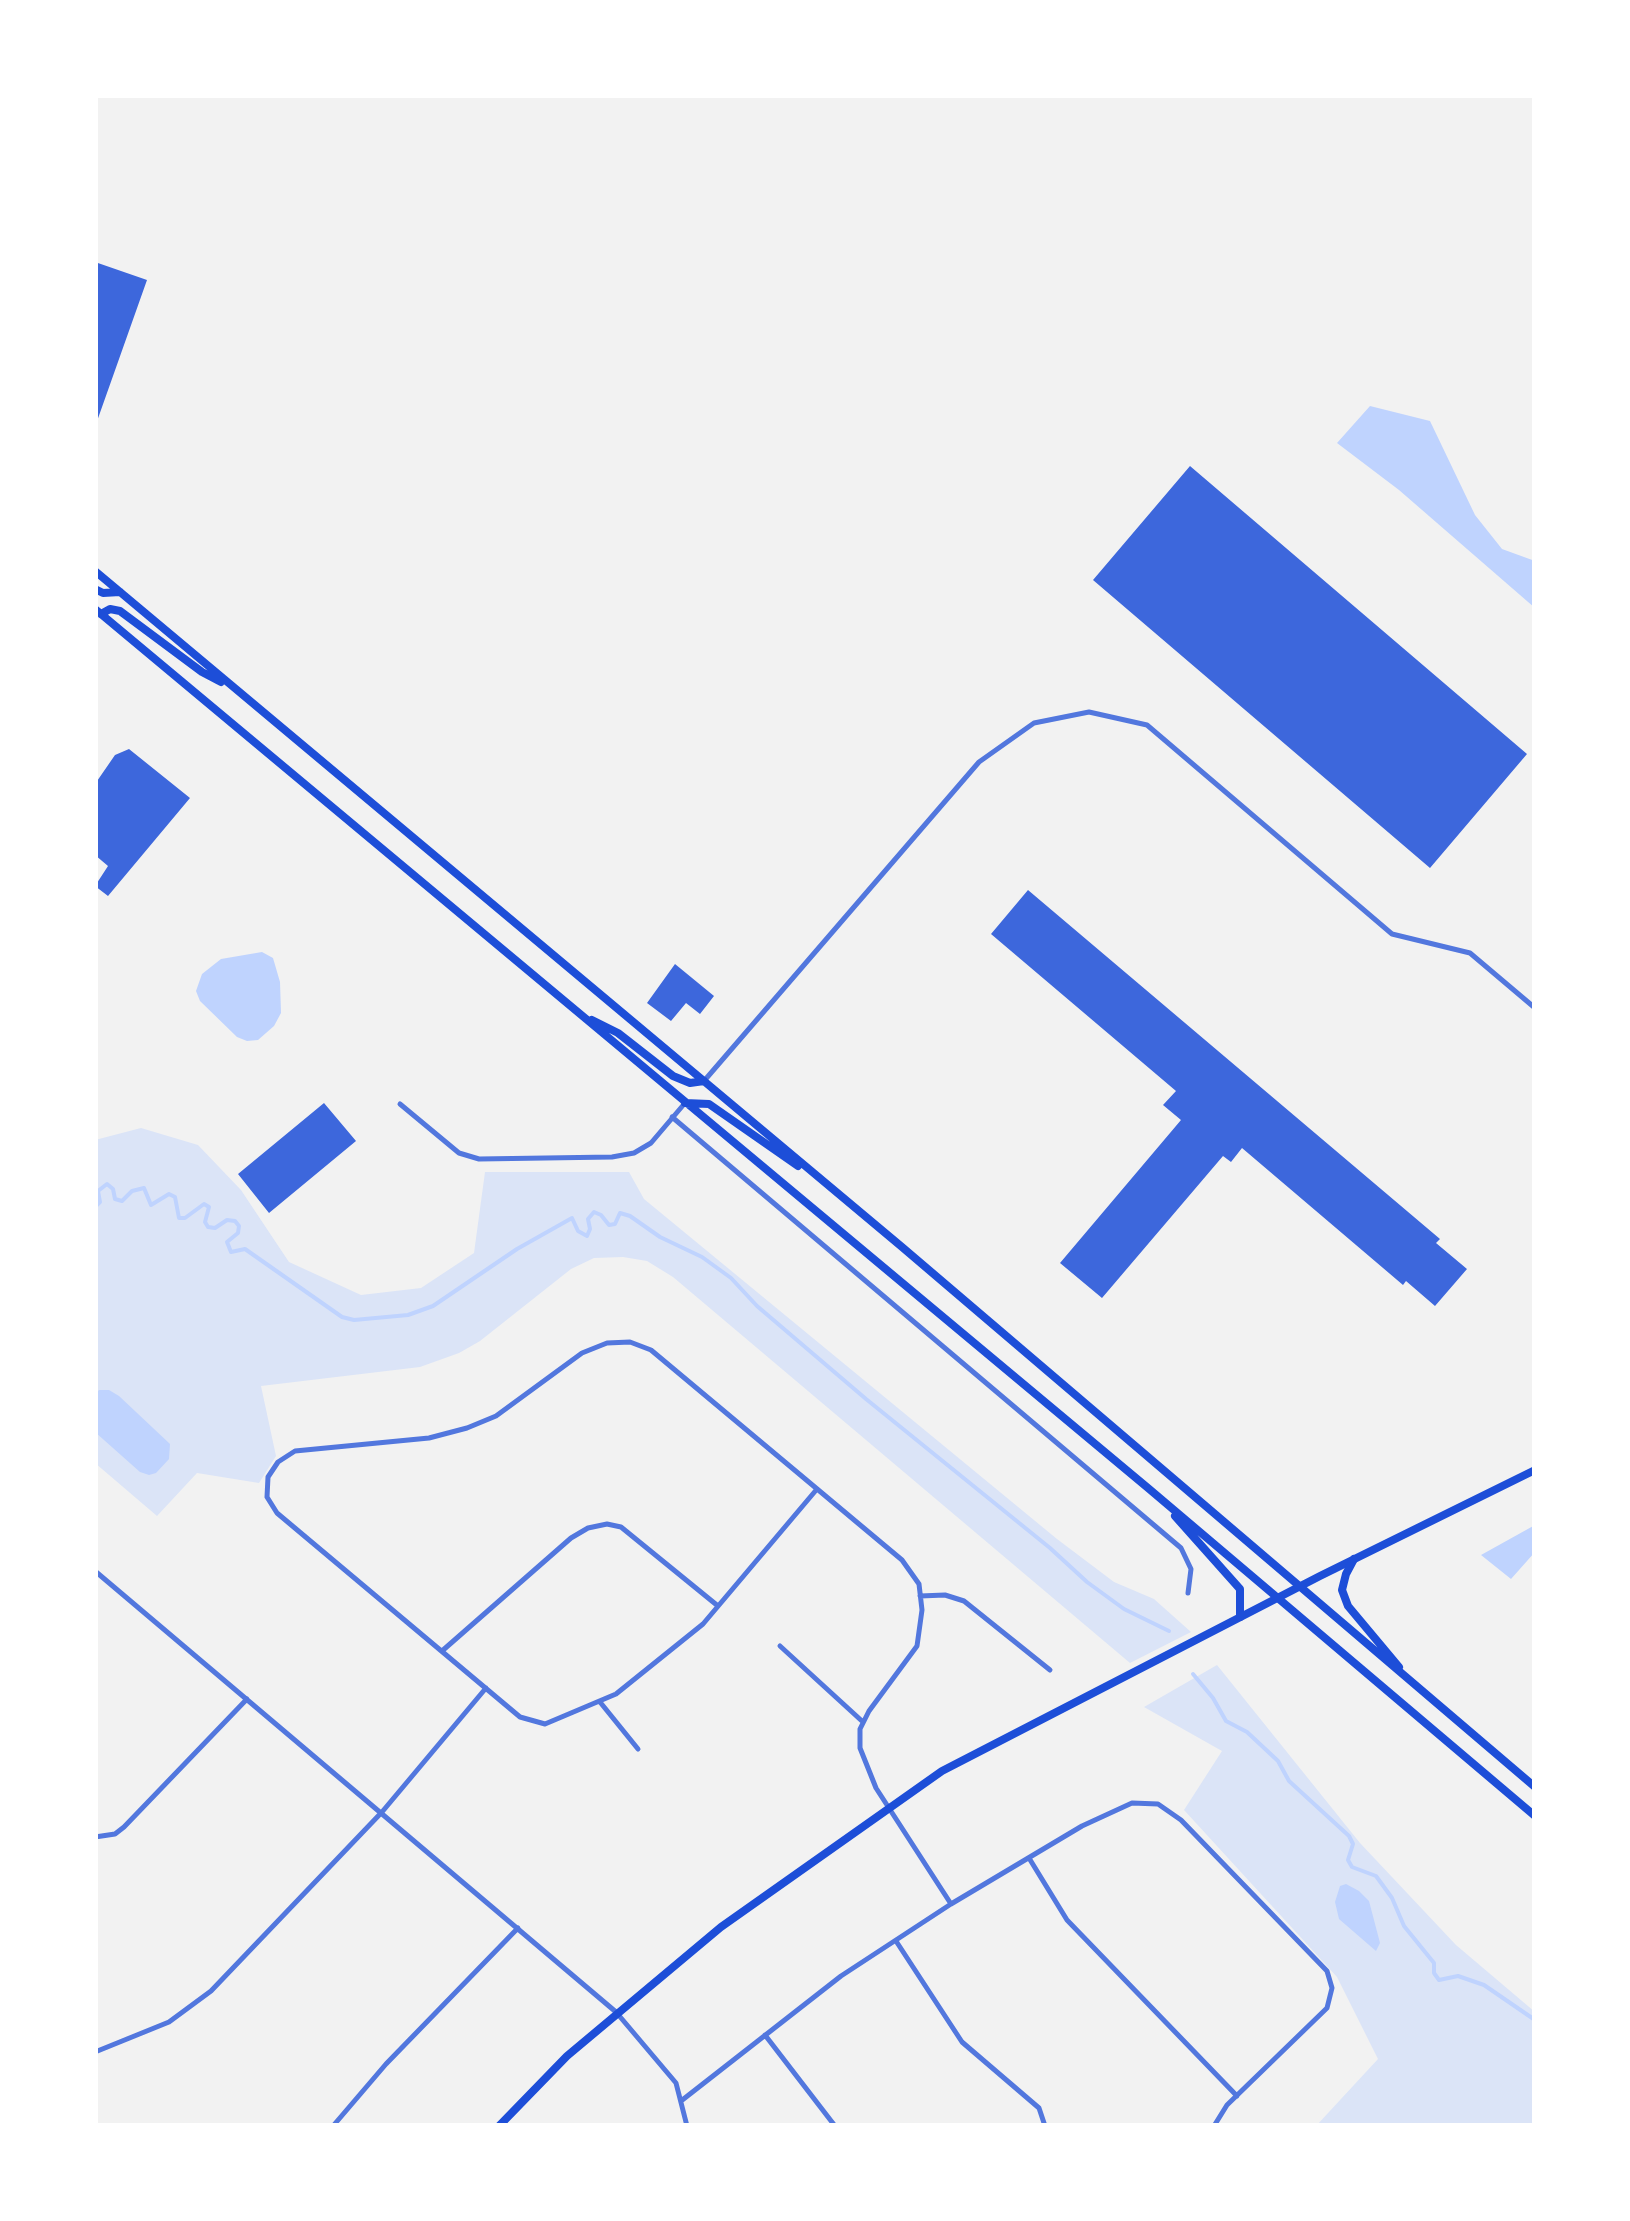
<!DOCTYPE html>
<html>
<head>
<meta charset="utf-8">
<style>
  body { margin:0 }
  #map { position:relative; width:1630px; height:2221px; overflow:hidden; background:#f2f2f2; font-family:"Space Grotesk",sans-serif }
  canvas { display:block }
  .frame { position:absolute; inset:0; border:98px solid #fff; pointer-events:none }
</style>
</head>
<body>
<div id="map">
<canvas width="1630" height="2221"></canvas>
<div class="frame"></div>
</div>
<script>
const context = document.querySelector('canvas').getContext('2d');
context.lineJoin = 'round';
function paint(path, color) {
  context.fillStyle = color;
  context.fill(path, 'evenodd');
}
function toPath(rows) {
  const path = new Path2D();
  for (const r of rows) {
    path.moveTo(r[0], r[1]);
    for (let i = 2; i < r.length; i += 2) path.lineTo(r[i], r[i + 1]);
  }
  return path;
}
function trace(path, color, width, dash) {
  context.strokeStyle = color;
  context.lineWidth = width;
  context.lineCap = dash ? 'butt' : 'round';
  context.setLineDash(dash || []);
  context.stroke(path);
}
const green = toPath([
  [141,1128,198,1145,241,1190,289,1262,361,1295,421,1288,474,1253,485,1172,629,1172,644,1199,1057,1539,1114,1582,1154,1599,1191,1632,1130,1663,673,1277,647,1261,623,1257,594,1258,571,1269,480,1341,459,1353,420,1367,261,1386,276,1456,259,1483,197,1473,157,1516,95,1463,95,1140],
  [1217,1665,1360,1843,1456,1945,1535,2012,1535,2126,1316,2126,1378,2059,1337,1977,1184,1810,1222,1751,1144,1707]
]);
const water = toPath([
  [1370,406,1430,421,1475,515,1502,549,1535,561,1535,608,1399,490,1337,443],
  [262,952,273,958,280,982,281,1013,274,1026,258,1040,247,1041,237,1037,200,1001,196,991,202,974,221,959],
  [99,1390,109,1390,119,1396,170,1444,169,1459,156,1473,149,1475,140,1472,95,1432,95,1394],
  [1535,1525,1535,1552,1511,1579,1481,1555],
  [1346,1884,1359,1891,1369,1901,1380,1943,1376,1951,1339,1919,1335,1902,1340,1886]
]);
const stream = toPath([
  [95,1207,100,1202,98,1191,107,1184,113,1189,115,1199,122,1201,132,1191,144,1188,151,1205,169,1194,175,1197,179,1218,185,1218,204,1204,209,1207,205,1222,208,1227,215,1228,227,1220,235,1221,239,1226,238,1233,227,1242,231,1252,245,1249,342,1317,354,1320,408,1315,433,1306,517,1249,572,1218,578,1231,587,1236,590,1229,588,1219,594,1212,601,1215,609,1225,615,1224,620,1213,630,1216,660,1237,702,1257,731,1278,757,1306,866,1399,1050,1548,1087,1582,1124,1609,1169,1631],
  [1193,1674,1213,1698,1226,1721,1247,1732,1278,1761,1289,1781,1349,1836,1353,1844,1348,1860,1352,1867,1376,1876,1392,1898,1404,1926,1434,1963,1434,1973,1439,1980,1458,1976,1484,1985,1535,2020]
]);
const building = toPath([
  [95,262,147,280,96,424,95,424],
  [1190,466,1527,754,1430,868,1093,580],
  [129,749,190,798,108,896,95,886,108,866,95,855,95,784,115,755],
  [1028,890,1440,1239,1436,1243,1467,1269,1435,1306,1406,1281,1403,1285,1242,1148,1231,1162,1223,1156,1102,1298,1060,1263,1181,1120,1163,1105,1176,1091,991,934],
  [675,964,714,996,700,1014,686,1003,671,1021,647,1003],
  [324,1103,356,1141,269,1213,238,1174]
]);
const minor = toPath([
  [704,1081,979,762,1034,723,1089,712,1147,725,1392,934,1470,953,1535,1008],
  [400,1104,459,1153,479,1159,612,1157,634,1153,651,1143,685,1103],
  [672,1117,1181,1548,1191,1569,1188,1593],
  [817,1489,703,1624,616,1694,545,1724,520,1717,277,1513,267,1497,268,1477,278,1462,295,1451,429,1438,467,1428,496,1416,582,1353,607,1343,630,1342,651,1350,902,1560,919,1584,922,1610,917,1646,869,1711,860,1729,860,1748,876,1788,951,1904],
  [95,1571,616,2012,676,2083,687,2126],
  [920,1596,945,1595,964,1601,1050,1670],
  [780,1646,863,1722],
  [442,1651,571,1538,588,1528,607,1524,621,1527,718,1606],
  [600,1702,638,1749],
  [95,1837,115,1834,124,1827,247,1699],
  [1029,1858,1067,1920,1237,2096],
  [896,1941,962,2042,1039,2108,1045,2126],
  [765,2035,835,2126],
  [95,2052,169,2022,211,1991,382,1812,486,1688],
  [681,2101,841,1976,951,1904,1082,1826,1132,1803,1158,1804,1181,1820,1327,1971,1332,1988,1327,2008,1227,2105,1214,2126],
  [333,2126,386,2064,518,1928]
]);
const secondary = toPath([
  [499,2126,567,2056,721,1927,942,1771,1320,1576,1535,1470]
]);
const primary = toPath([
  [95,571,902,1247,1535,1787],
  [95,589,103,593,120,592],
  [95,609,1148,1488,1535,1816],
  [101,614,110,609,120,611,202,672,221,682],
  [592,1020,618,1033,673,1076,690,1083,704,1081],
  [685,1103,709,1104,798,1166],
  [1175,1516,1240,1589,1240,1617],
  [1354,1559,1346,1574,1342,1590,1348,1606,1399,1667]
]);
paint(green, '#dbe4f7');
paint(water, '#bfd3fe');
trace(stream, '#bfd3fe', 4);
paint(building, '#3d67dc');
trace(minor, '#5277de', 5);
trace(secondary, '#1d4ed8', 8);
trace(primary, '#1d4ed8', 8);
</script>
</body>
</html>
